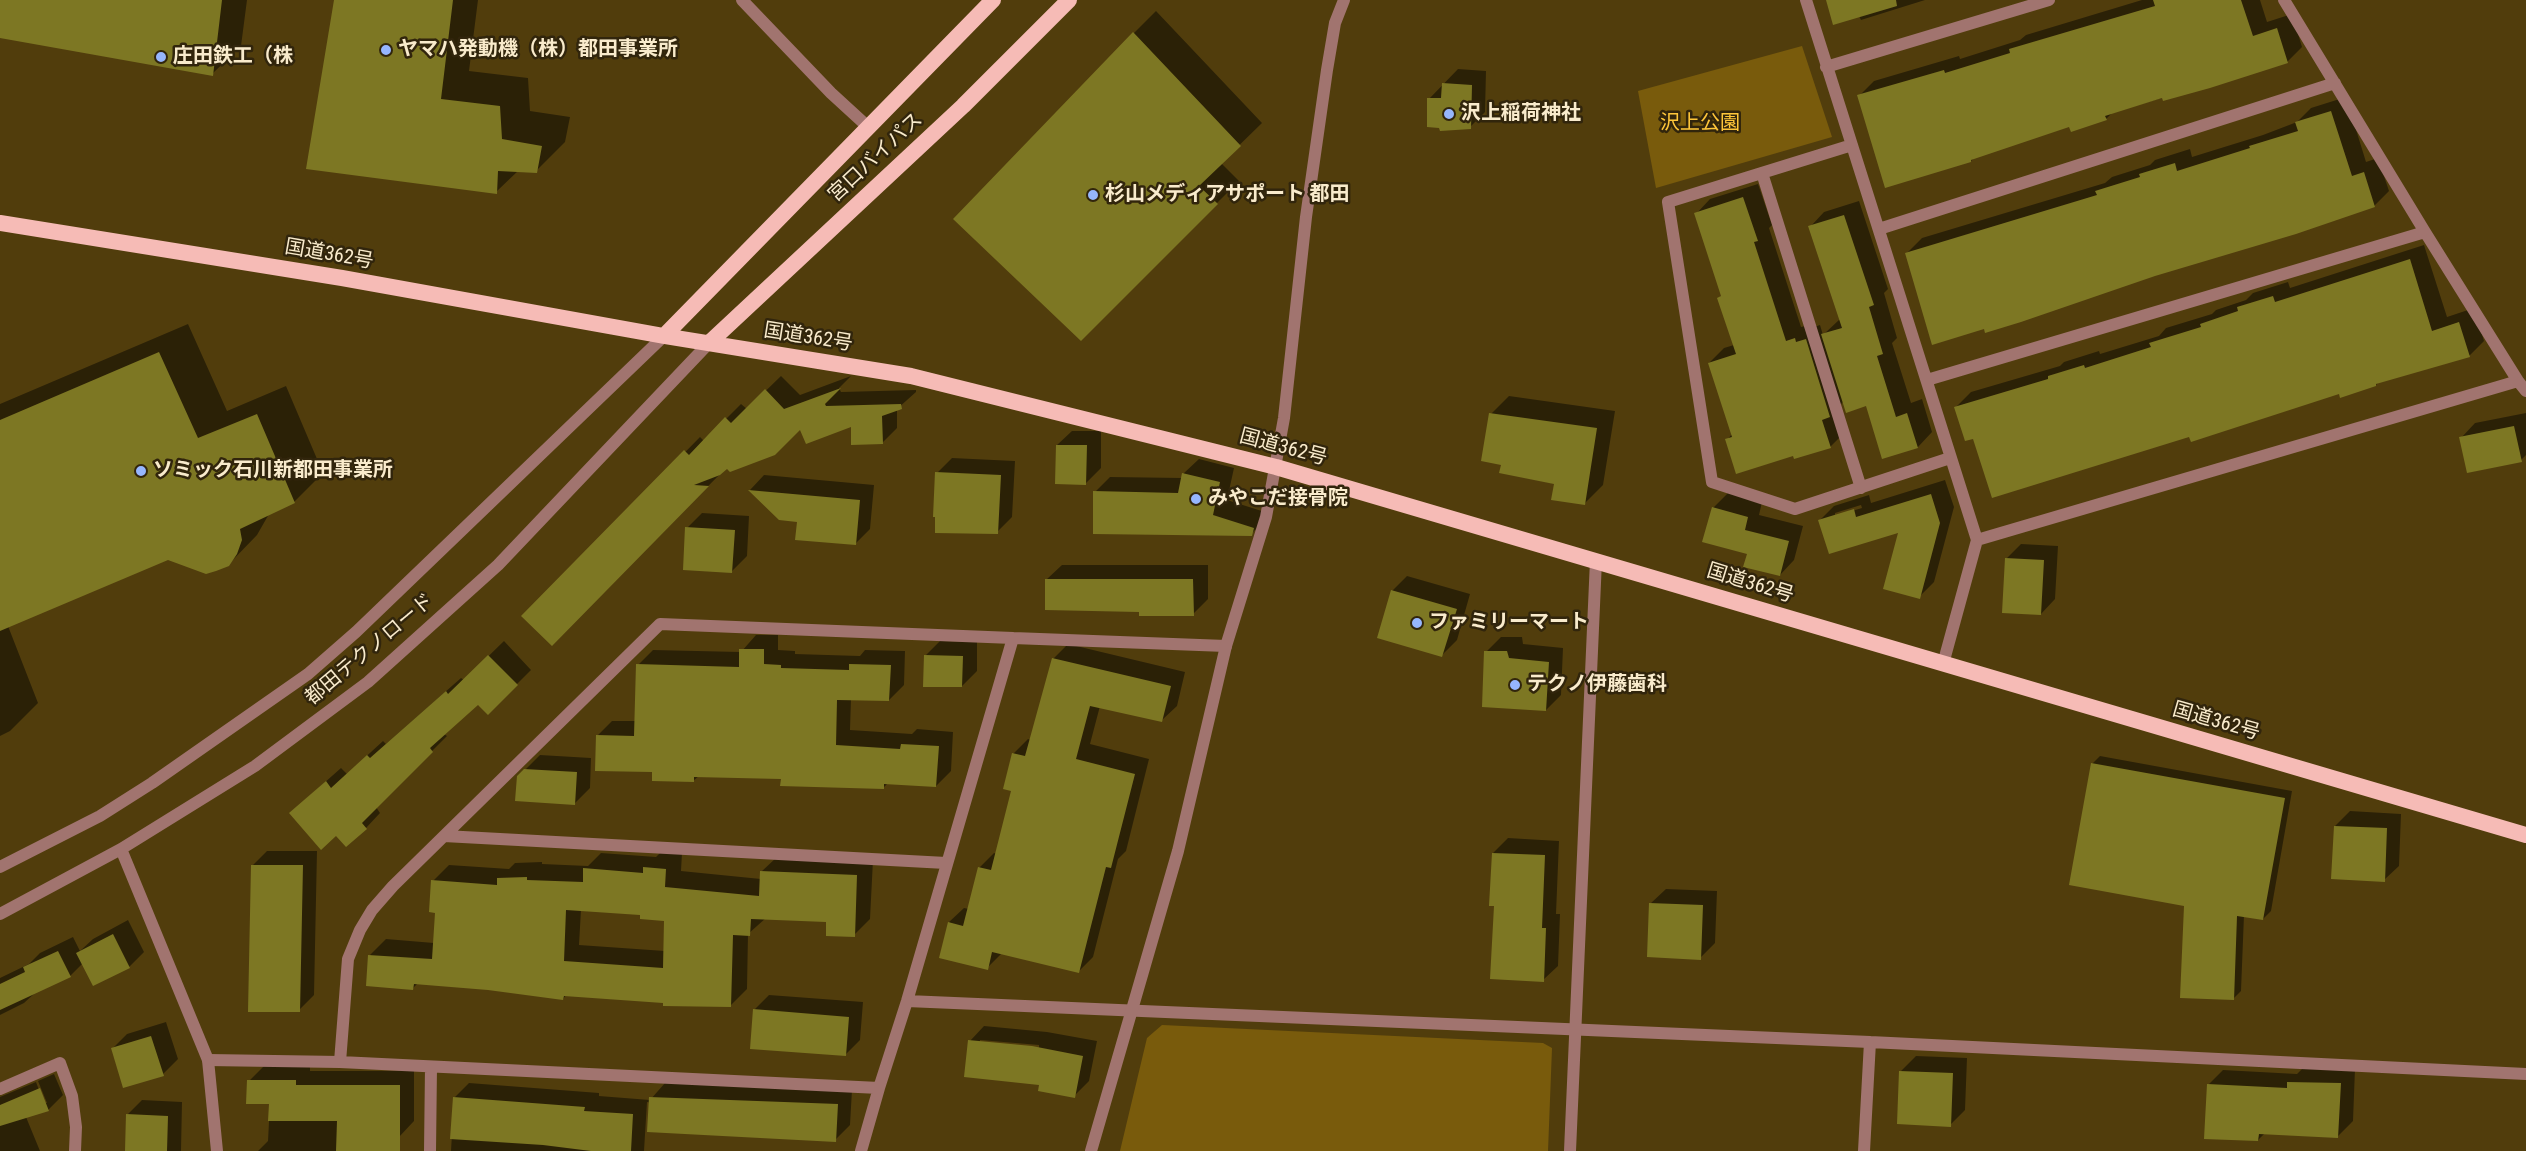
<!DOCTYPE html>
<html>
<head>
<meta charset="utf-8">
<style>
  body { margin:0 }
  canvas { display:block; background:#513d0c }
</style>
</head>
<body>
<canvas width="2526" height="1151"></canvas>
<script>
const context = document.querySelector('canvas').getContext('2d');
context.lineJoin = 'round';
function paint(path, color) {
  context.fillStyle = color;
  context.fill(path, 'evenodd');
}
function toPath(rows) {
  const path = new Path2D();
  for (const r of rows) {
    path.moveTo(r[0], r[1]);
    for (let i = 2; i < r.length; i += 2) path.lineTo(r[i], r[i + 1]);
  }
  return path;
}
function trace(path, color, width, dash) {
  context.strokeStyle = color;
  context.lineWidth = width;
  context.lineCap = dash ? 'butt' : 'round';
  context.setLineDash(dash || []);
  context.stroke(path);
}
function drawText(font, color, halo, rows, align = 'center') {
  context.font = font + ' "Roboto Condensed","Noto Sans JP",sans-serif';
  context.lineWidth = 5;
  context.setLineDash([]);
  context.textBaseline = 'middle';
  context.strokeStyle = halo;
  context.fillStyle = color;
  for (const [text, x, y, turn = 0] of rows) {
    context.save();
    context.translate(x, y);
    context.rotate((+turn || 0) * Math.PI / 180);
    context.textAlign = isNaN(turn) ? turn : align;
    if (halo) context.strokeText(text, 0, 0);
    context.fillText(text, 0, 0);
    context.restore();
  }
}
const green = toPath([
  [1802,46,1832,137,1656,188,1638,91],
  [1162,1025,1543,1043,1552,1048,1548,1151,1120,1151,1147,1038]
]);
const shadow = toPath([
  [0,0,247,0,241,46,212,74,0,36],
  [335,0,478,0,469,71,528,78,530,111,570,117,565,142,536,171,519,170,496,192],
  [1827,0,1925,0,1861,20,1859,16],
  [2142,0,2260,0,2267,22,2292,14,2302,47,2287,62,2113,112,2106,119,2070,125,1975,157,1971,161,1859,96,1874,81,1959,56,1960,59,2020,40,2026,35],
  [1156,11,1262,123,1221,163,1239,181,1081,339,1134,33],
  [1458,69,1486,71,1485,112,1470,127,1429,99],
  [2346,97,2366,162,2378,158,2389,191,2374,206,1985,327,1907,253,1922,238,2105,183,2112,177,2150,165,2155,160,2190,149,2192,157,2263,135,2297,122,2311,108],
  [1758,184,1772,225,1769,228,1801,327,1810,325,1811,328,1820,325,1823,335,1840,319,1810,227,1824,212,1859,201,1888,289,1884,293,1897,338,1892,343,1911,403,1922,399,1932,432,1918,447,1883,457,1867,404,1844,401,1837,408,1845,432,1830,447,1794,454,1727,440,1732,434,1709,363,1724,348,1734,345,1719,298,1722,295,1696,214,1710,199],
  [2424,245,2447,317,2474,308,2484,341,2470,355,2379,381,2376,385,2340,392,2190,435,1974,437,1956,407,1971,392,2060,366,2064,362,2099,351,2100,354,2159,336,2166,328,2212,314,2216,310,2246,300,2253,293,2288,282,2290,288],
  [188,324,227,411,286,386,323,473,294,502,269,514,257,535,228,565,168,559,8,626,38,703,10,731,0,736,0,404],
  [781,376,800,395,851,376,839,388,841,392,916,390,916,392,897,409,897,428,882,443,852,425,801,427,727,467,552,644,524,616,700,437,704,441,741,404,747,409],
  [1509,396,1615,411,1603,485,1585,503,1555,483,1503,464,1491,414],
  [2526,413,2526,455,2521,460,2461,438,2475,423],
  [1072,431,1101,431,1101,468,1086,483,1057,445],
  [952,458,1015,461,1012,517,997,532,937,473],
  [1199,459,1234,468,1227,500,1268,513,1266,519,1251,534,1095,492,1110,477,1183,478,1184,473],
  [764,475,874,485,870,529,855,544,799,521,780,519,750,490],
  [1945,480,1954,507,1934,582,1919,597,1900,531,1820,520,1834,506,1869,495,1871,503],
  [1861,505,1862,508,1835,516,1835,513],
  [1728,493,1762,502,1759,515,1803,526,1794,560,1780,575,1748,553,1713,508],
  [702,513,749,516,747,556,732,571,687,528],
  [2021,544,2058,546,2055,599,2041,614,2006,559],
  [1062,565,1208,565,1208,599,1193,614,1141,610,1047,579],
  [1407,576,1470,594,1457,640,1442,655,1392,591],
  [756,635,778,635,778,650,795,651,795,654,860,656,865,650,905,651,904,685,889,700,851,699,850,730,912,734,917,729,953,732,951,771,936,786,888,783,883,788,782,778,699,776,693,781,654,771,597,736,612,721,636,721,638,665,653,650,741,652],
  [1501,637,1522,637,1523,644,1563,648,1561,695,1546,710,1486,652],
  [504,641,531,670,488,713,478,703,444,734,447,736,376,807,380,813,366,828,306,799,341,768,347,774,383,741,386,744,461,678,464,680],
  [940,641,977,642,977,671,962,686,925,656],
  [1068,644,1185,672,1177,706,1162,720,1100,706,1090,744,1149,759,1126,851,1118,859,1093,957,1078,972,1002,953,987,968,949,922,964,908,969,909,979,868,994,853,997,854,1013,790,1013,754,1028,739,1031,740,1053,659],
  [540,755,591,758,590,788,575,803,519,776],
  [2100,756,2292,791,2271,911,2263,919,2244,915,2241,991,2233,999,2186,905,2092,764],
  [2350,811,2401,814,2399,866,2384,880,2335,826],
  [1508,838,1559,841,1556,914,1560,914,1558,966,1543,980,1495,905,1493,853],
  [267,851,317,851,314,995,299,1010,252,866],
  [661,852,682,853,681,871,761,879,761,872,778,856,873,860,870,919,854,935,828,920,766,918,748,934,747,989,731,1005,567,994,563,999,488,988,418,983,413,988,370,955,386,939,434,943,437,911,433,881,449,865,509,869,515,863,542,862,542,864,588,866,601,853,656,857],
  [581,910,642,913,666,919,665,951,579,945],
  [1666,889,1717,891,1715,943,1700,958,1651,903],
  [128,920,144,952,129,967,94,984,83,963,70,976,36,992,24,1003,0,1015,0,978,29,964,40,953,73,937,80,951,93,939],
  [769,995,863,1002,860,1040,845,1055,754,1010],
  [166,1022,178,1059,163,1074,112,1049,127,1034],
  [984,1026,1047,1032,1097,1041,1089,1081,1074,1096,1041,1084,970,1041],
  [980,1040,1039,1045,1039,1048,980,1043],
  [1916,1056,1967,1058,1965,1110,1950,1125,1901,1071],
  [310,1065,310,1071,414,1071,414,1121,399,1137,399,1151,258,1151,268,1141,270,1102,249,1081,264,1066],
  [2304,1067,2355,1069,2353,1121,2338,1136,2265,1133,2258,1140,2208,1085,2223,1070,2297,1074],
  [54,1074,63,1095,48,1110,26,1117,40,1151,0,1151,0,1097,36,1082,44,1103,47,1103,38,1081],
  [469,1083,599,1093,599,1096,650,1100,665,1083,852,1090,850,1125,835,1140,647,1102,644,1151,451,1151,454,1098],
  [142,1100,182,1102,181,1151,127,1151,127,1115]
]);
const building = toPath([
  [0,0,222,0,213,76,0,38],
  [334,0,453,0,441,99,500,106,502,139,542,146,537,173,498,171,497,194,306,169],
  [1826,0,1896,0,1897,6,1833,25],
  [2153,0,2241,0,2253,36,2277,28,2288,63,2210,88,2163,101,2162,98,2105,116,2107,120,2071,132,2069,127,1971,160,1971,162,1885,188,1857,95,1944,70,1945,73,2010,53,2009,49,2155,6],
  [1133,32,1241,146,1199,186,1218,204,1081,341,953,219],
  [1442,83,1472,85,1471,129,1440,131,1439,128,1427,127,1427,98,1441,98],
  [2331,111,2352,176,2364,172,2375,207,2296,234,2155,276,2021,322,1985,333,1984,329,1932,345,1905,253,2097,195,2095,191,2140,177,2139,174,2175,163,2177,171,2250,148,2249,146,2298,131,2295,122],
  [1743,197,1758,241,1754,242,1786,341,1795,338,1796,342,1806,339,1830,417,1822,420,1831,448,1794,459,1793,456,1736,474,1725,439,1732,437,1708,363,1736,354,1717,298,1721,296,1694,213],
  [1844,215,1874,305,1869,307,1883,354,1877,356,1896,417,1907,413,1918,448,1882,459,1866,406,1846,413,1821,334,1842,328,1808,226],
  [2410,259,2432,331,2459,322,2470,357,2376,384,2376,386,2340,398,2339,394,2191,442,2189,437,1992,498,1973,439,1965,441,1954,407,2048,379,2048,376,2084,365,2085,368,2151,347,2149,343,2201,327,2200,324,2238,311,2237,307,2273,296,2275,302],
  [159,352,198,438,257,414,295,503,240,529,242,540,237,554,229,566,216,571,206,574,168,560,0,631,0,420],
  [841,388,825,404,826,406,901,404,902,409,882,416,883,444,851,445,851,427,806,444,800,430,775,455,730,472,727,469,720,475,694,485,709,486,552,646,521,616,684,450,689,455,725,417,731,423,765,389,784,409],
  [1489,413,1597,428,1585,505,1551,500,1554,484,1499,473,1501,465,1481,461],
  [2514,426,2522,462,2467,473,2459,437],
  [1056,445,1087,445,1086,485,1055,484],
  [935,472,1001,475,998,534,935,533,935,517,933,517],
  [1182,473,1220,482,1213,515,1254,528,1252,536,1093,534,1093,491,1178,493],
  [748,490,860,500,856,545,795,540,797,522,779,520],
  [1931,494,1940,523,1920,599,1883,589,1898,533,1829,554,1818,520,1854,509,1856,517],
  [1712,507,1748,517,1745,530,1789,541,1780,576,1743,567,1747,554,1702,542],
  [685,527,735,530,732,573,683,570],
  [2005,558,2044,560,2041,615,2002,613],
  [1045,579,1193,579,1194,616,1139,616,1139,612,1045,610],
  [1391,590,1457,609,1442,657,1377,638],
  [739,649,764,649,764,664,781,665,781,668,849,670,849,664,891,665,889,701,837,700,836,745,900,749,901,744,939,746,936,787,884,784,884,789,780,786,781,779,694,777,694,782,652,781,652,772,595,771,596,735,634,736,636,664,739,667],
  [1484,651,1507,651,1509,658,1549,662,1546,711,1482,707],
  [488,655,518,685,488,715,478,705,430,748,433,752,362,823,367,829,346,847,336,836,321,850,289,813,326,781,331,788,367,755,370,758,446,691,448,694],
  [924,655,963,656,962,687,923,687],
  [1052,658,1171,686,1162,722,1090,706,1076,759,1135,774,1111,868,1106,867,1079,973,992,952,988,970,939,958,948,922,963,926,978,867,991,870,1011,791,1003,789,1012,753,1025,756],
  [2091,763,2285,798,2263,920,2237,916,2234,1000,2180,998,2184,906,2069,885],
  [524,769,577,772,575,805,515,801,517,776],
  [2334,826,2387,828,2385,882,2331,879],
  [1492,853,1545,855,1542,928,1546,928,1544,982,1490,979,1494,906,1489,906],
  [251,865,303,865,300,1012,248,1012],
  [643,867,666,869,665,887,759,896,760,871,857,875,855,937,826,936,826,922,751,919,750,936,733,935,731,1007,663,1006,663,1003,564,996,563,1000,488,990,414,984,413,990,366,986,368,955,432,959,435,913,429,912,431,880,497,885,497,878,527,877,527,880,583,882,583,868,643,873],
  [566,910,640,915,640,919,664,921,663,968,564,961],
  [1649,903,1703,905,1701,960,1647,957],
  [113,934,130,968,93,986,76,953],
  [58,951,71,977,0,1010,0,984,25,972,23,967],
  [753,1009,849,1017,846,1056,750,1049],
  [151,1036,164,1076,123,1088,111,1048],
  [968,1040,1032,1046,1083,1056,1075,1098,1038,1091,1039,1085,964,1077],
  [1899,1071,1953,1073,1951,1127,1897,1124],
  [247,1080,296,1080,296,1085,400,1085,400,1151,336,1151,337,1121,268,1121,269,1104,246,1104],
  [2287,1082,2341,1083,2338,1138,2259,1134,2258,1141,2204,1139,2207,1084,2287,1088],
  [40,1088,49,1111,0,1126,0,1105],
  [453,1097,585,1107,584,1111,633,1114,631,1151,591,1151,543,1145,450,1139],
  [649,1097,838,1104,836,1142,647,1132],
  [126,1114,168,1116,167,1151,125,1151]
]);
const minor = toPath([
  [742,0,831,93,867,126],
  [1806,0,1977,540,1943,664],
  [2284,0,2425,232,2518,381,2526,391],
  [1826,67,2049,0],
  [1852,145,1668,202,1712,482,1795,509,1950,458],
  [1762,173,1861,488],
  [1879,229,2335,83],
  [1927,380,2425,232],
  [1977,540,2518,381],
  [444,836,946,863],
  [907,1001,1870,1042,2526,1074],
  [208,1060,340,1062,879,1088,907,1001,1013,638,1226,646],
  [340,1062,348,959,360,930,372,910,393,886,660,624,1013,638],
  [0,1089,60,1063,72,1096,76,1127,75,1151],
  [430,1151,431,1067],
  [861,1151,879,1088],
  [1864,1151,1870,1042]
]);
const tertiary = toPath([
  [121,849,208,1060,217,1151],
  [0,867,100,816,152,783,308,674,356,632,664,336],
  [0,914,121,849,255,766,368,682,498,565,709,343],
  [1091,1151,1178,851,1226,646,1266,517,1284,418,1306,217,1327,70,1335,23,1344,0],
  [1570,1151,1596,560]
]);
const trunk = toPath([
  [0,223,342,278,664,336,911,376,1276,467,2526,835],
  [664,336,993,0],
  [709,343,963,106,1069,0]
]);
const markers = [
  [386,50,6,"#96b6fd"],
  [161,57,6,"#96b6fd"],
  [1449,114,6,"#96b6fd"],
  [1093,195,6,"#96b6fd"],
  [141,471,6,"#96b6fd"],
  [1196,499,6,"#96b6fd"],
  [1417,623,6,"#96b6fd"],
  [1515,685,6,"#96b6fd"]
];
const poiNames = [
  ["ヤマハ発動機（株）都田事業所",398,50],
  ["庄田鉄工（株",173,57],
  ["沢上稲荷神社",1461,114],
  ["杉山メディアサポート 都田",1105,195],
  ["ソミック石川新都田事業所",153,471],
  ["みやこだ接骨院",1208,499],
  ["ファミリーマート",1429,623],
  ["テクノ伊藤歯科",1527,685]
];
const parkNames = [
  ["沢上公園",1700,124]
];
const streetNames = [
  ["宮口バイパス",876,158,-43],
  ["国道362号",329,255,10],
  ["国道362号",808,338,9],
  ["国道362号",1283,448,15],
  ["国道362号",1750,584,17],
  ["都田テクノロード",370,650,-40],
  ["国道362号",2216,722,16]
];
paint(green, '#795b0c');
paint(shadow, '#0007');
paint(building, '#7d7723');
trace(minor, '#a1746f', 12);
trace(tertiary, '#a1746f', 12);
trace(trunk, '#f6bbb6', 16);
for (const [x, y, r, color] of markers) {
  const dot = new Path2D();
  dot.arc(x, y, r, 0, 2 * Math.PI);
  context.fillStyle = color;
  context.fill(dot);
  trace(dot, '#31250c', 2);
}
drawText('bold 20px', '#f9ebcc', '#31250c', poiNames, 'left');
drawText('20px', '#fec63a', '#31250c', parkNames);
drawText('20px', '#f9ebcc', '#31250c', streetNames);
</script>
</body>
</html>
